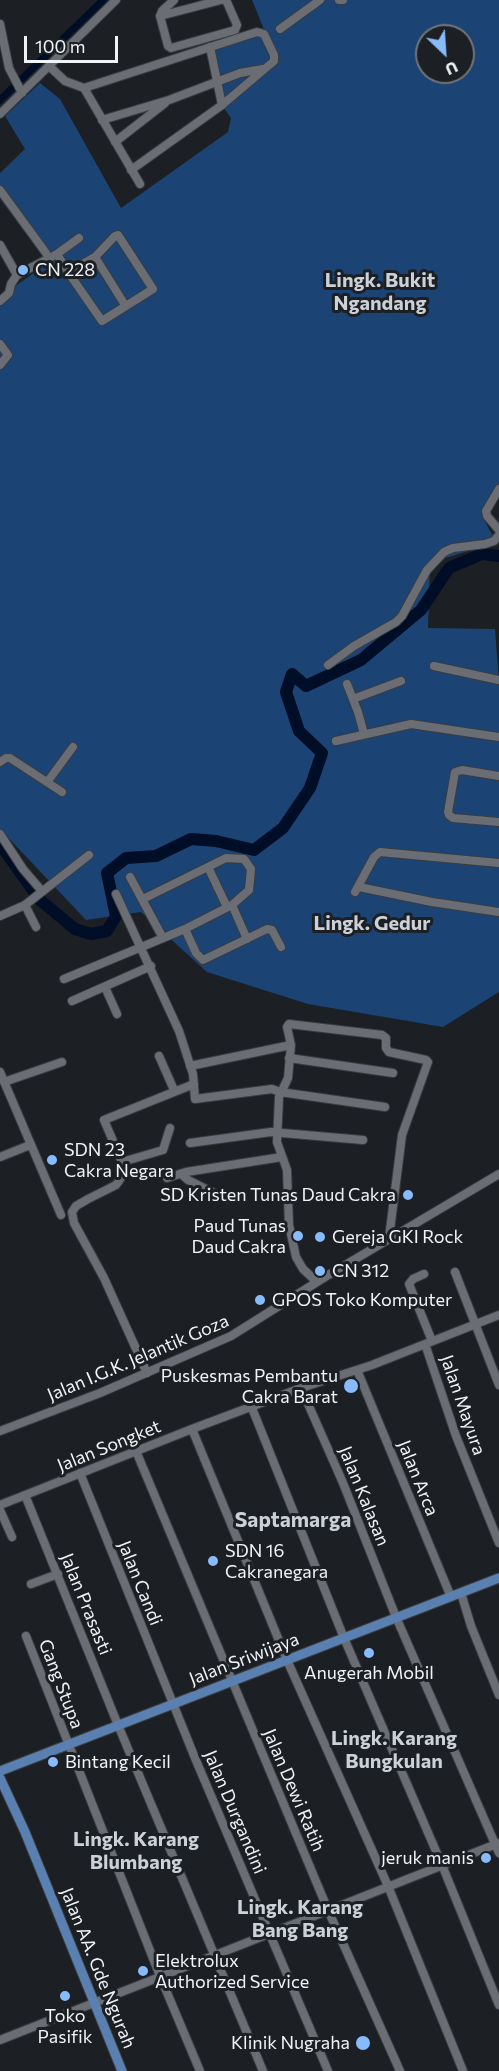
<!DOCTYPE html>
<html>
<head>
<meta charset="utf-8">
<style>
  body { margin:0 }
  #map { position:relative; width:499px; height:2071px; overflow:hidden; background:#1c2024; font-family:Commissioner,sans-serif }
  canvas { display:block }
  .north { position:absolute; left:415px; top:24px; width:60px; height:60px; box-sizing:border-box; background:#1c2024; border:2px solid #717578; border-radius:50%; rotate:155deg; font-size:16px; font-weight:700; line-height:24px; text-align:center; color:#f1f4f7 }
  .north::after { content:''; display:block; margin:auto; width:21px; height:27px; background:#87bbfb; clip-path:polygon(50% 0,100% 100%,50% 72%,0 100%) }
  .scale { position:absolute; left:24px; top:36px; width:94px; height:27px; box-sizing:border-box; border:3px solid #f1f4f7; border-top:0; padding-left:8px; font-size:18px; line-height:21px; white-space:nowrap; color:#f1f4f7; -webkit-text-stroke:4px #1c2024; paint-order:stroke }
</style>
</head>
<body>
<div id="map">
<canvas width="499" height="2071"></canvas>
<div class="north">U</div>
<div class="scale">100 m</div>
</div>
<script>
const context = document.querySelector('canvas').getContext('2d');
context.lineJoin = 'round';
function paint(path, color) {
  context.fillStyle = color;
  context.fill(path, 'evenodd');
}
function toPath(rows) {
  const path = new Path2D();
  for (const r of rows) {
    path.moveTo(r[0], r[1]);
    for (let i = 2; i < r.length; i += 2) path.lineTo(r[i], r[i + 1]);
  }
  return path;
}
function trace(path, color, width, dash) {
  context.strokeStyle = color;
  context.lineWidth = width;
  context.lineCap = dash ? 'butt' : 'round';
  context.setLineDash(dash || []);
  context.stroke(path);
}
function drawText(font, color, halo, rows, align = 'center') {
  context.font = font + ' Commissioner,sans-serif';
  context.lineWidth = 6;
  context.setLineDash([]);
  context.textBaseline = 'middle';
  context.strokeStyle = halo;
  context.fillStyle = color;
  for (const [text, x, y, turn = 0] of rows) {
    context.save();
    context.translate(x, y);
    context.rotate((+turn || 0) * Math.PI / 180);
    context.textAlign = isNaN(turn) ? turn : align;
    if (halo) context.strokeText(text, 0, 0);
    context.fillText(text, 0, 0);
    context.restore();
  }
}
const green = toPath([
  [252,0,499,0,499,489,481,514,496,542,430,563,428,628,495,629,499,683,499,992,443,1027,308,1004,207,972,141,912,86,920,0,829,0,297,52,260,28,235,0,189,0,173,25,149,5,116,40,83,60,99,121,208,228,132,231,118,223,107,213,48,265,32],
  [427,36,463,36,463,72,427,72]
]);
const canal = toPath([
  [0,100,103,0]
]);
const river = toPath([
  [0,844,40,900,75,929,91,934,107,931,116,916,107,873,126,858,156,856,191,839,216,841,254,850,283,828,310,788,322,753,299,731,286,692,292,674,306,686,361,660,421,610,449,568,482,554,499,556]
]);
const minor = toPath([
  [174,0,162,11,160,16,168,46,171,48,235,30,237,25,226,0],
  [339,0,343,0],
  [160,16,221,0],
  [0,24,9,68,22,93],
  [280,29,320,0],
  [210,47,222,105],
  [49,66,65,81,84,88,257,32,264,34,274,55,274,61,222,105,131,170],
  [84,88,140,184],
  [0,114,116,0],
  [102,120,169,100,240,73,263,69],
  [115,142,165,103],
  [0,190,46,253],
  [0,245,17,275],
  [57,254,68,272,95,257,115,236,118,235,153,289,102,321,68,272],
  [95,257,125,305],
  [0,301,9,293,11,284,17,275,57,254,79,238],
  [0,344,8,355,0,365],
  [499,489,486,511,487,516,499,530],
  [328,665,354,646,396,622,402,616,427,570,444,552,453,548,485,544,494,541,499,535],
  [434,666,499,680],
  [347,684,358,712,364,734],
  [353,699,401,681],
  [336,741,411,724,499,737],
  [0,762,6,758,10,758,62,792],
  [499,776,462,770,455,772,448,812,449,815,453,818,499,822],
  [48,781,73,747],
  [0,834,23,869,41,890],
  [208,867,227,907],
  [130,877,163,938],
  [359,887,432,902,499,912],
  [355,892,374,857,380,852,499,863],
  [116,894,179,1031,193,1074,195,1099,272,1089,280,1092,385,1107],
  [25,905,36,927],
  [232,905,247,939],
  [0,916,25,905,89,855],
  [185,929,196,953,203,960,267,929,272,930,281,947],
  [64,979,185,929,232,905,249,890,251,869,244,859,226,858,143,899],
  [105,987,117,1014],
  [72,1001,151,966],
  [159,1056,174,1090],
  [289,1058,393,1073],
  [190,1066,291,1045],
  [0,1072,61,1215],
  [4,1082,62,1062],
  [190,1143,271,1132,363,1140],
  [0,1157,30,1145],
  [122,1162,163,1150,170,1128],
  [181,1174,188,1180,226,1199],
  [167,1178,186,1172,282,1157],
  [455,1272,499,1385],
  [424,1274,413,1279,409,1284,432,1341],
  [317,1282,303,1269,296,1257,289,1225,287,1170,277,1142,279,1097,288,1078,291,1045,287,1027,289,1024,382,1035,386,1038,386,1048,389,1052,426,1060,428,1062,402,1135,389,1238],
  [425,1344,456,1436,499,1543],
  [357,1370,451,1597],
  [147,1373,104,1278,74,1223,72,1212,76,1206,88,1199,116,1185,121,1178,122,1162,104,1120,194,1084],
  [301,1388,343,1483,396,1617,499,1853],
  [252,1408,344,1638,442,1865,499,2005],
  [192,1429,287,1660,388,1886,463,2071],
  [0,1431,100,1393,231,1336,325,1277,499,1174],
  [136,1451,328,1910,400,2071],
  [80,1473,195,1758,328,2071],
  [25,1495,118,1725,263,2071],
  [0,1505,192,1429,301,1388,372,1365,499,1315],
  [0,1510,12,1537],
  [31,1584,58,1574],
  [461,1593,471,1626,499,1695],
  [26,1636,160,1976,200,2071],
  [0,2040,499,1843]
]);
const major = toPath([
  [0,1771,499,1578],
  [0,1778,25,1832,122,2071]
]);
const markers = [
  [23,270,6,"#87bbfb"],
  [52,1160,6,"#87bbfb"],
  [408,1195,6,"#87bbfb"],
  [298,1236,6,"#87bbfb"],
  [320,1237,6,"#87bbfb"],
  [320,1271,6,"#87bbfb"],
  [260,1300,6,"#87bbfb"],
  [351,1386,8,"#87bbfb"],
  [213,1561,6,"#87bbfb"],
  [369,1653,6,"#87bbfb"],
  [53,1762,6,"#87bbfb"],
  [486,1858,6,"#87bbfb"],
  [143,1971,6,"#87bbfb"],
  [65,1996,6,"#87bbfb"],
  [363,2043,8,"#87bbfb"]
];
const poiNames = [
  ["CN 228",35,270],
  ["SDN 23",64,1150],
  ["Cakra Negara",64,1171],
  ["SD Kristen Tunas Daud Cakra",396,1195,"right"],
  ["Paud Tunas",286,1226,"right"],
  ["Daud Cakra",286,1247,"right"],
  ["Gereja GKI Rock",332,1237],
  ["CN 312",332,1271],
  ["GPOS Toko Komputer",272,1300],
  ["Puskesmas Pembantu",338,1376,"right"],
  ["Cakra Barat",338,1397,"right"],
  ["SDN 16",225,1551],
  ["Cakranegara",225,1572],
  ["Anugerah Mobil",369,1673,"center"],
  ["Bintang Kecil",65,1762],
  ["jeruk manis",474,1858,"right"],
  ["Elektrolux",155,1961],
  ["Authorized Service",155,1982],
  ["Toko",65,2016,"center"],
  ["Pasifik",65,2037,"center"],
  ["Klinik Nugraha",350,2043,"right"]
];
const streetNames = [
  ["Jalan I.G.K. Jelantik Goza",138,1358,-23],
  ["Jalan Mayura",463,1405,71],
  ["Jalan Songket",109,1446,-22],
  ["Jalan Arca",418,1478,68],
  ["Jalan Kalasan",364,1496,68],
  ["Jalan Candi",140,1583,68],
  ["Jalan Prasasti",86,1604,68],
  ["Jalan Sriwijaya",244,1659,-21],
  ["Gang Stupa",61,1684,69],
  ["Jalan Dewi Ratih",294,1790,67],
  ["Jalan Durgandini",235,1812,67],
  ["Jalan AA. Gde Ngurah",98,1968,68]
];
const neighbourhoodNames = [
  ["Lingk. Bukit",380,280],
  ["Ngandang",380,303],
  ["Lingk. Gedur",372,923],
  ["Lingk. Karang",394,1738],
  ["Bungkulan",394,1761],
  ["Lingk. Karang",136,1839],
  ["Blumbang",136,1862],
  ["Lingk. Karang",300,1907],
  ["Bang Bang",300,1930]
];
const quarterNames = [
  ["Saptamarga",293,1520]
];
paint(green, '#1b4373');
trace(canal, '#000d26', 7);
trace(river, '#000d26', 12);
trace(minor, '#3a3d40', 10);
trace(major, '#3a3d40', 11);
trace(minor, '#6a6e74', 8);
trace(major, '#5980b0', 9);
for (const [x, y, r, color] of markers) {
  const dot = new Path2D();
  dot.arc(x, y, r, 0, 2 * Math.PI);
  context.fillStyle = color;
  context.fill(dot);
  trace(dot, '#1c2024', 2);
}
drawText('18px', '#f1f4f7', '#1c2024', poiNames, 'left');
drawText('18px', '#f1f4f7', '#1c2024', streetNames);
drawText('bold 20px', '#ccd1d7', '#1c2024', neighbourhoodNames);
drawText('bold 21px', '#ccd1d7', '#1c2024', quarterNames);
</script>
</body>
</html>
